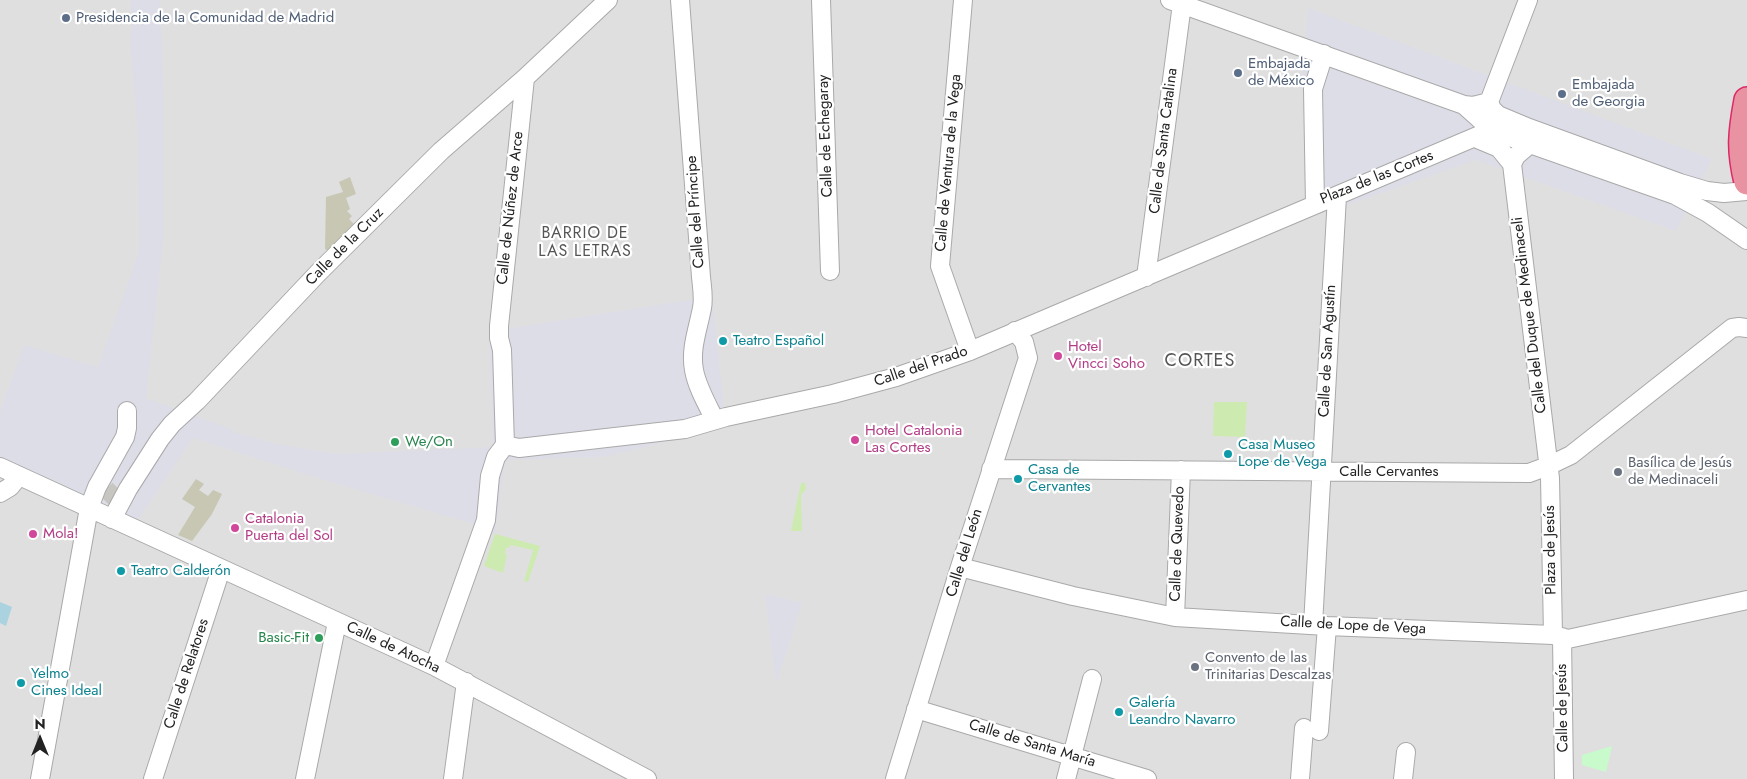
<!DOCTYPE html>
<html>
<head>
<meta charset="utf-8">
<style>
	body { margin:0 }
	#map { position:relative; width:1747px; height:779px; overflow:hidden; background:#f2efe9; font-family:Jost,sans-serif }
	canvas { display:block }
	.north { position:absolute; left:15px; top:714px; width:50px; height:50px; -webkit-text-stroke:4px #fff; paint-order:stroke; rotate:0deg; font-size:14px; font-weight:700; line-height:20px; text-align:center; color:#222 }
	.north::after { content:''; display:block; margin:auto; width:18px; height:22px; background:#222; clip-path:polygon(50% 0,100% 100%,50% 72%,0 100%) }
</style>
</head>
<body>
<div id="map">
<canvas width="1747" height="779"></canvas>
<div class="north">N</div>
</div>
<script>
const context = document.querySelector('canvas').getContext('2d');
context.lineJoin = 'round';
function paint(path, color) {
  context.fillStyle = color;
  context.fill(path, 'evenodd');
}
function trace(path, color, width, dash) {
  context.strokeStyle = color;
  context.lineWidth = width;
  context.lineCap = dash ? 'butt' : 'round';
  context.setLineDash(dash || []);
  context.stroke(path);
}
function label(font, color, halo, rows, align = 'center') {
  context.font = font + ' Jost,sans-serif';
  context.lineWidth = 4.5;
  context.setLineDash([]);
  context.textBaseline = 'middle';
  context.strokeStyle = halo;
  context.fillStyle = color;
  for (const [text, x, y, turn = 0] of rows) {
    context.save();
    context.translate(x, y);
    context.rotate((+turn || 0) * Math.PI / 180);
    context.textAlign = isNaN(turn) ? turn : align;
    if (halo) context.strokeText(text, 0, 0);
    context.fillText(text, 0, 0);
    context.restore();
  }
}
const residential = new Path2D(`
	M0,0H1747V779H0Z`);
const construction = new Path2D(`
	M350,177L356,194L346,198L350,209L347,211L352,216L349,219L356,226L331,252L325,249L326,197L343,192L339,182Z
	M196,479L204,484L199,490L208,496L213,490L222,494L212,514L192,541L178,535L195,507L182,499Z`);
const grass = new Path2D(`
	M1214,402H1247L1245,437L1213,436Z
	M801,483H805L806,489L801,495L802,531H791Z
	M495,534L540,546L528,582L524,581L533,550L510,545L509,548H506L505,554L507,555L503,573L484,566Z`);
const park = new Path2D(`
	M1612,746L1606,772L1582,765V755Z`);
const plaza = new Path2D(`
	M130,0H160L161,21L164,103V233L146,398L234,430L233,432L277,444L336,454L493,447L489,331L499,326L512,328L695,299L702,301H712L724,405L715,420L705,432L604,457L505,460L495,534L470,523L311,476L193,438L132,529L0,467V412L24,345L98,367L139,252L138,136L130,40L131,27L133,25Z
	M1308,8L1712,159L1676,231L1476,160L1350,204L1315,205L1306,194L1303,72Z
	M765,594L802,603L776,684Z`);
const water = new Path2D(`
	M0,602L12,607L6,626L0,623Z`);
const minorTunnel = new Path2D(`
	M86,520L103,505L120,488`);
const minor = new Path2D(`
	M680,0L701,277C702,287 704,298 702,308C698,329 690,349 694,370C697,387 707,404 715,420
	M821,0L830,271
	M963,0L940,266L970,351
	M1170,0L1464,105L1473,106L1489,102
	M1489,102L1492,109L1498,115L1529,128L1680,183L1707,191L1724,193L1747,191
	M1489,102L1528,0
	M1464,105L1493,131L1675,195L1708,213L1747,240
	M1475,138L1499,148L1512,164
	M1530,144L1516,156L1512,164L1550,478L1553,635
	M1315,205L1313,89L1324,54
	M1146,277L1182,4
	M505,445L519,448L685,429L726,417L833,394L896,377L970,351L1501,126L1514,125L1529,128
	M505,445L502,350L499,338V326L525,78
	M0,467L434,666L647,779
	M991,469L1529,473L1548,466L1571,455L1732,328L1739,327L1747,328
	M0,493L10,487L19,476
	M112,519L128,489L160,439L172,424L197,401L318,273L441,151L525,78L608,0
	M960,567L1073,596L1175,617L1327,626L1553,635L1568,639L1747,600
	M1175,617L1181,470
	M1313,625L1337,196
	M1562,637L1564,779
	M434,666L486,520L490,476L496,457L505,445
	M916,709L1147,779
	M1319,731L1327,626
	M40,779L89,508L97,487L125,437L127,428V411
	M153,779L221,569
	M305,779L337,622
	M453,779L466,682
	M895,779L960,567L1028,358L1024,342L1015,331
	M1066,779L1092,679
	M1300,779L1304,728
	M1403,779L1406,752`);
const highway = new Path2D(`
	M1747,100C1741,132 1739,150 1747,182`);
const markers = [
	[66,18,5,"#5c6f8a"],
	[1238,73,5,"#5c6f8a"],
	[1562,94,5,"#5c6f8a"],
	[723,341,5,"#0f9aa8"],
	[1058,356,5,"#d1479c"],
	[855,440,5,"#d1479c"],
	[395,442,5,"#2e9e5b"],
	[1228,454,5,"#0f9aa8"],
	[1618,472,5,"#6b7280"],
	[1018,479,5,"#0f9aa8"],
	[235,528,5,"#d1479c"],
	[33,534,5,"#d1479c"],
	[121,571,5,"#0f9aa8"],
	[319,638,5,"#2e9e5b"],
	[1195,667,5,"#6b7280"],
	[21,683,5,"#0f9aa8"],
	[1119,712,5,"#0f9aa8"]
];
const serviceNames = [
	["Presidencia de la Comunidad de Madrid",76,18],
	["Embajada",1248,64],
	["de México",1248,81],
	["Embajada",1572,85],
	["de Georgia",1572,102]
];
const streetNames = [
	["Calle de Echegaray",826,136,-92],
	["Calle de Santa Catalina",1164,141,-83],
	["Calle de Ventura de la Vega",949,163,-85],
	["Plaza de las Cortes",1377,178,-22],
	["Calle de Núñez de Arce",511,208,-84],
	["Calle del Príncipe",696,212,-94],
	["Calle de la Cruz",345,247,-45],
	["Calle del Duque de Medinaceli",1530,315,-97],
	["Calle de San Agustín",1328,351,-87],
	["Calle del Prado",921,367,-19],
	["Calle Cervantes",1389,472],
	["Calle de Quevedo",1178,544,-88],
	["Plaza de Jesús",1551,550,-91],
	["Calle del León",965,553,-73],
	["Calle de Lope de Vega",1353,626,3],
	["Calle de Atocha",393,648,25],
	["Calle de Relatores",187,674,-72],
	["Calle de Jesús",1563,708,-91],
	["Calle de Santa María",1032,744,17]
];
const cultureNames = [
	["Teatro Español",733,341],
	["Casa Museo",1238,445],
	["Lope de Vega",1238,462],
	["Casa de",1028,470],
	["Cervantes",1028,487],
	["Teatro Calderón",131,571],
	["Yelmo",31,674],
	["Cines Ideal",31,691],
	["Galería",1129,703],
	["Leandro Navarro",1129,720]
];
const hotelNames = [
	["Hotel",1068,347],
	["Vincci Soho",1068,364],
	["Hotel Catalonia",865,431],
	["Las Cortes",865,448],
	["Catalonia",245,519],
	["Puerta del Sol",245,536],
	["Mola!",43,534]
];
const leisureNames = [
	["We/On",405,442],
	["Basic-Fit",309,638,"right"]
];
const worshipNames = [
	["Basílica de Jesús",1628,463],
	["de Medinaceli",1628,480],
	["Convento de las",1205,658],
	["Trinitarias Descalzas",1205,675]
];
const neighbourhoodNames = [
	["BARRIO DE",585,234],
	["LAS LETRAS",585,252]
];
const quarterNames = [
	["CORTES",1200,362]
];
paint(residential, '#e0dfdf');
paint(construction, '#c7c7b4');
paint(grass, '#cdebb0');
paint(park, '#c8facc');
paint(plaza, '#dddde8');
paint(water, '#aad3df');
trace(minorTunnel, '#c8c6c1', 18, [18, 9]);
trace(minor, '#a9a9a9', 20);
trace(highway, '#dc2a67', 28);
trace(minor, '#fff', 18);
trace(highway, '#e892a2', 25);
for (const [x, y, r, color] of markers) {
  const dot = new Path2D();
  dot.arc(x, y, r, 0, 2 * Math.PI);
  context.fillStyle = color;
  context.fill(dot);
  trace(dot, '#fff', 2);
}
label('15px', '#4e5e75', '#fff', serviceNames, 'left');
label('15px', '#222', '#fff', streetNames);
label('15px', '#0d838f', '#fff', cultureNames, 'left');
label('15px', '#b23c85', '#fff', hotelNames, 'left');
label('15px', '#27864d', '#fff', leisureNames, 'left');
label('15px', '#5b616d', '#fff', worshipNames, 'left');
context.letterSpacing = '1px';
label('16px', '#555', '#fff', neighbourhoodNames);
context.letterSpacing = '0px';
context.letterSpacing = '1px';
label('18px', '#555', '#fff', quarterNames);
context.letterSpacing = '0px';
</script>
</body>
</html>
